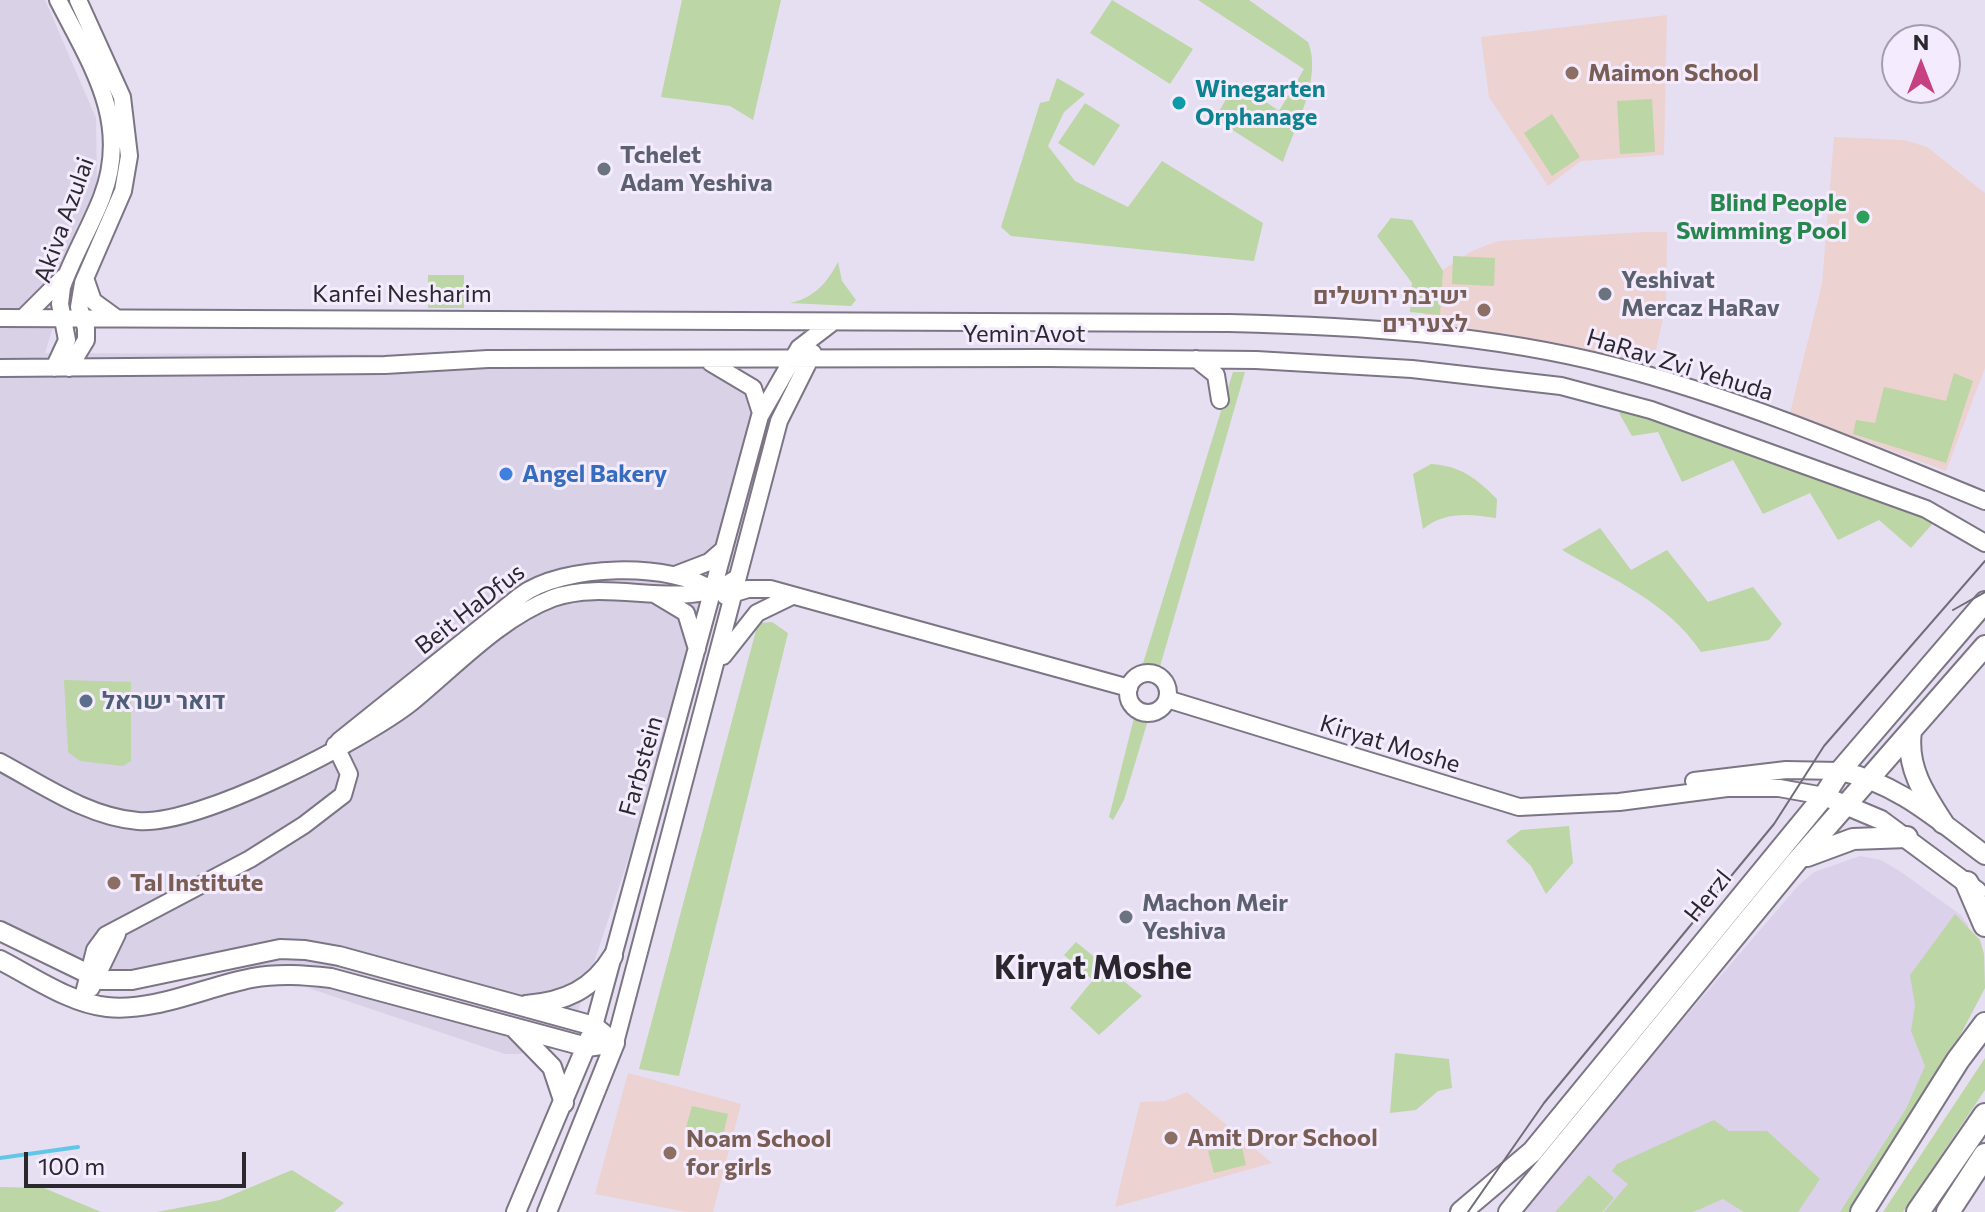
<!DOCTYPE html>
<html>
<head>
<meta charset="utf-8">
<style>
	body { margin:0 }
	#map { position:relative; width:1985px; height:1212px; overflow:hidden; background:#e6dff1; font-family:Commissioner,sans-serif }
	canvas { display:block }
	.north { position:absolute; left:1881px; top:24px; width:80px; height:80px; box-sizing:border-box; background:#f4ecfe; border:2px solid #a39dab; border-radius:50%; rotate:0deg; font-size:22px; font-weight:700; line-height:32px; text-align:center; color:#2a272e }
	.north::after { content:''; display:block; margin:auto; width:28px; height:36px; background:#c64182; clip-path:polygon(50% 0,100% 100%,50% 72%,0 100%) }
	.scale { position:absolute; left:24px; top:1152px; width:222px; height:36px; box-sizing:border-box; border:4px solid #2a272e; border-top:0; padding-left:10px; font-size:24px; line-height:28px; white-space:nowrap; color:#2a272e; -webkit-text-stroke:6px #f4ecfe; paint-order:stroke }
</style>
</head>
<body>
<div id="map">
<canvas width="1985" height="1212"></canvas>
<div class="north">N</div>
<div class="scale">100 m</div>
</div>
<script>
const context = document.querySelector('canvas').getContext('2d');
context.lineJoin = 'round';
function paint(path, color) {
  context.fillStyle = color;
  context.fill(path, 'evenodd');
}
function trace(path, color, width, dash) {
  context.strokeStyle = color;
  context.lineWidth = width;
  context.lineCap = dash ? 'butt' : 'round';
  context.setLineDash(dash || []);
  context.stroke(path);
}
function label(font, color, halo, rows, align = 'center') {
  context.font = font + ' Commissioner,Heebo,sans-serif';
  context.lineWidth = 6;
  context.setLineDash([]);
  context.textBaseline = 'middle';
  context.strokeStyle = halo;
  context.fillStyle = color;
  for (const [text, x, y, turn = 0] of rows) {
    context.save();
    context.translate(x, y);
    context.rotate((+turn || 0) * Math.PI / 180);
    context.textAlign = isNaN(turn) ? turn : align;
    if (halo) context.strokeText(text, 0, 0);
    context.fillText(text, 0, 0);
    context.restore();
  }
}
const built = new Path2D(`
	M1860,856L1881,860L1901,872L1961,915L1968,925L1977,983L1850,1212H1517L1798,886L1814,872Z`);
const industrial = new Path2D(`
	M0,0H45L96,118L97,185L45,353L684,356L702,358L756,401L656,775L577,1014L541,1046L520,1054H505L237,964L111,978L0,922Z`);
const education = new Path2D(`
	M1667,15L1664,155L1581,161L1548,186L1489,97L1481,37Z
	M1834,137L1904,140L1927,147L1985,193V368L1946,471L1790,413L1822,284Z
	M1644,232H1667L1666,305L1651,372L1422,334L1429,279L1472,251L1498,241Z
	M628,1073L741,1104L713,1212H686L595,1194Z
	M1187,1092L1272,1163L1115,1207L1140,1102L1165,1101Z`);
const green = new Path2D(`
	M682,0H781L753,120L730,106L661,97Z
	M1112,0L1193,49L1170,84L1090,33Z
	M1198,0H1249L1308,42C1323,78 1294,128 1283,162L1215,119L1236,81L1279,111L1304,69Z
	M1057,78L1085,94L1064,112L1048,146L1075,181L1128,207L1162,161L1263,223L1254,261L1011,236L1001,227L1040,103L1049,101Z
	M1652,99L1655,152L1620,154L1617,101Z
	M1085,103L1120,125L1094,166L1058,143Z
	M1552,114L1580,157L1552,176L1524,133Z
	M1391,218L1412,220L1443,271L1440,315L1410,312L1412,283L1377,236Z
	M1453,256L1495,258L1494,286L1452,284Z
	M838,262L842,281L856,300L851,306L790,303C814,298 827,283 838,262Z
	M428,275H464V308H428Z
	M1233,372H1245L1159,670L1149,667L1141,670Z
	M1954,373L1973,381L1946,463L1853,434L1856,420L1875,423L1884,387L1946,401Z
	M1631,406L1764,461L1783,462L1935,521L1911,548L1879,520L1838,540L1810,493L1763,514L1733,460L1682,482L1658,432L1632,436L1619,413Z
	M1431,464C1461,466 1476,478 1497,499L1496,518C1470,514 1445,511 1423,529L1413,474Z
	M1600,528L1631,570L1667,550L1708,602L1753,587L1782,624L1769,640L1701,652C1668,602 1612,579 1562,550Z
	M772,622L788,633L679,1076L639,1069L758,623Z
	M64,680L131,682V761L123,766L80,761L68,752Z
	M1135,714L1148,720L1124,800L1113,820L1109,817Z
	M1569,826L1573,863L1546,894L1531,866L1506,841L1521,830Z
	M1955,914L1980,940L1984,954L1985,988L1917,1117L1856,1212H1840L1906,1109L1925,1066L1911,1031L1915,1005L1910,975Z
	M1076,942L1142,996L1099,1035L1070,1008L1093,980L1064,955Z
	M1395,1053L1449,1059L1452,1088L1438,1091L1416,1110L1390,1113Z
	M1985,1058V1090L1903,1212H1883Z
	M692,1106L728,1114L722,1140L685,1131Z
	M1714,1120L1729,1131H1767L1820,1179L1798,1212H1744L1723,1199L1693,1212H1604L1628,1184L1612,1171L1617,1164Z
	M1241,1143L1246,1165L1214,1173L1208,1151Z
	M292,1170L344,1203L334,1212H157L220,1200Z
	M1589,1175L1614,1198L1602,1212H1555Z
	M0,1187L44,1188L101,1212H0Z`);
const stream = new Path2D(`
	M0,1158L78,1147`);
const tertiary = new Path2D(`
	M85,278L93,301L115,317
	M0,318L1229,323C1358,326 1489,334 1614,366C1736,397 1868,453 1985,501
	M23,318L64,277
	M1196,359L1216,375L1220,400
	M711,363L753,388L761,413
	M0,368L385,365L488,359L1048,358L1256,360L1412,369L1561,386L1651,410L1926,509L1985,543
	M54,368L67,340L60,304L62,287C73,256 90,228 102,197C131,122 91,65 58,0
	M69,368L86,340V328L79,307L83,283L123,191L129,156L122,97L78,0
	M675,575L709,562L724,549
	M656,595L686,613L697,649
	M725,596L748,589H770L1129,688
	M723,656L757,613L792,596
	M1128 693a20 20 0 1 1 40 0a20 20 0 1 1-40 0Z
	M1167,699L1519,807L1619,802L1727,788H1779L1824,796
	M339,741L520,596C562,564 672,561 716,592
	M0,762C43,785 88,817 138,821C199,826 364,740 412,702C456,666 500,618 553,598C611,577 689,614 737,578
	M1694,781L1786,770L1840,771
	M91,988L117,934
	M82,1001L95,950L106,935L250,859L304,825L343,795L349,774L335,745
	M594,1026L760,416L799,348L833,322
	M615,1043L779,421L813,353`);
const secondary = new Path2D(`
	M1840,771C1898,783 1939,821 1985,855
	M1824,796L1881,820L1977,891
	M0,931L101,980H132L280,949L305,950L339,956L594,1026L615,1043
	M0,960C33,977 70,1003 107,1007C155,1012 205,987 252,978C279,973 304,975 331,978L587,1047L615,1043
	M526,1005C565,1002 593,989 613,956
	M516,1030L552,1067L564,1103
	M516,1212L590,1037
	M547,1212L615,1043`);
const primary = new Path2D(`
	M1911,731C1906,767 1924,794 1943,823
	M1807,856L1853,839L1907,837
	M1461,1212L1532,1152L1824,796L1840,771L1985,602
	M1509,1212L1796,862L1985,646`);
const motorway = new Path2D(`
	M1967,883L1985,925
	M1862,1212L1958,1060L1985,1024
	M1918,1212L1985,1115
	M1948,1212L1985,1155`);
const tram = new Path2D(`
	M1953,610L1985,592
	M1468,1212L1544,1103L1774,824L1824,746L1985,561`);
const markers = [
	[1572,73,8,"#8d6e63"],
	[1179,103,8,"#0f9aa8"],
	[604,169,8,"#6b7280"],
	[1863,217,8,"#2e9e5b"],
	[1605,294,8,"#6b7280"],
	[1484,310,8,"#8d6e63"],
	[506,474,8,"#3f7fe0"],
	[86,701,8,"#5c6f8a"],
	[114,883,8,"#8d6e63"],
	[1126,917,8,"#6b7280"],
	[1171,1138,8,"#8d6e63"],
	[670,1153,8,"#8d6e63"]
];
const educationNames = [
	["Maimon School",1588,73],
	["ישיבת ירושלים",1468,296,"right"],
	["לצעירים",1468,324,"right"],
	["Tal Institute",130,883],
	["Amit Dror School",1187,1138],
	["Noam School",686,1139],
	["for girls",686,1167]
];
const cultureNames = [
	["Winegarten",1195,89],
	["Orphanage",1195,117]
];
const worshipNames = [
	["Tchelet",620,155],
	["Adam Yeshiva",620,183],
	["Yeshivat",1621,280],
	["Mercaz HaRav",1621,308],
	["Machon Meir",1142,903],
	["Yeshiva",1142,931]
];
const leisureNames = [
	["Blind People",1847,203],
	["Swimming Pool",1847,231]
];
const streetNames = [
	["Akiva Azulai",64,220,-70],
	["Kanfei Nesharim",402,294],
	["Yemin Avot",1024,334],
	["HaRav Zvi Yehuda",1680,365,17],
	["Beit HaDfus",470,609,-38],
	["Kiryat Moshe",1390,744,17],
	["Farbstein",641,766,-74],
	["Herzl",1708,896,-51]
];
const shopNames = [
	["Angel Bakery",522,474]
];
const serviceNames = [
	["דואר ישראל",102,701]
];
const districtNames = [
	["Kiryat Moshe",1093,968]
];
paint(built, '#dcd1ea');
paint(industrial, '#d9d1e6');
paint(education, '#ecd2d0');
paint(green, '#bcd6a5');
trace(stream, '#62c6e6', 4);
trace(tertiary, '#7c7585', 20);
trace(secondary, '#7c7585', 22);
trace(primary, '#7c7585', 24);
trace(motorway, '#7c7585', 26);
trace(tertiary, '#fff', 16);
trace(secondary, '#fff', 18);
trace(primary, '#fff', 20);
trace(motorway, '#fff', 22);
trace(tram, '#716d78', 2);
for (const [x, y, r, color] of markers) {
  const dot = new Path2D();
  dot.arc(x, y, r, 0, 2 * Math.PI);
  context.fillStyle = color;
  context.fill(dot);
  trace(dot, '#f4ecfe', 3);
}
label('bold 24px', '#785e54', '#f4ecfe', educationNames, 'left');
label('bold 24px', '#0d838f', '#f4ecfe', cultureNames, 'left');
label('bold 24px', '#5b616d', '#f4ecfe', worshipNames, 'left');
label('bold 24px', '#27864d', '#f4ecfe', leisureNames, 'right');
label('24px', '#2a272e', '#f4ecfe', streetNames);
label('bold 24px', '#366cbe', '#f4ecfe', shopNames, 'left');
label('bold 24px', '#4e5e75', '#f4ecfe', serviceNames, 'left');
label('bold 32px', '#2a272e', '#f4ecfe', districtNames);
</script>
</body>
</html>
